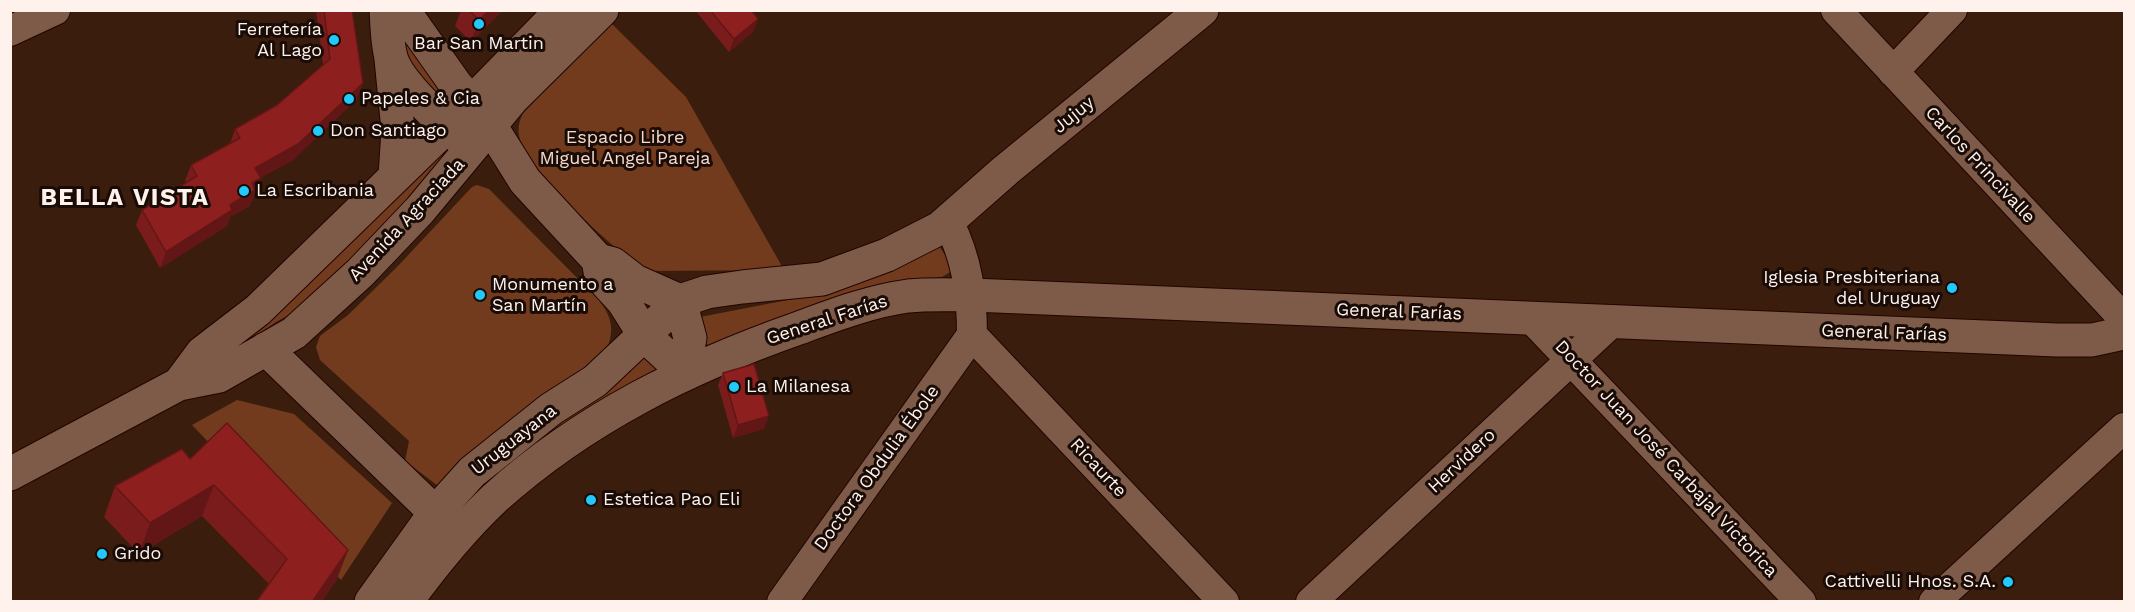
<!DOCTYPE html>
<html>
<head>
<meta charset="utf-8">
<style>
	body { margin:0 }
	#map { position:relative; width:2135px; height:612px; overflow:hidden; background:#3b1d0d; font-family:"Work Sans",sans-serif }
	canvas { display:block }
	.frame { position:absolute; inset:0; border:12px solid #fff2ec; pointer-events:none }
</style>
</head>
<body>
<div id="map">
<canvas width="2135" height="612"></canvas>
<div class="frame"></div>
</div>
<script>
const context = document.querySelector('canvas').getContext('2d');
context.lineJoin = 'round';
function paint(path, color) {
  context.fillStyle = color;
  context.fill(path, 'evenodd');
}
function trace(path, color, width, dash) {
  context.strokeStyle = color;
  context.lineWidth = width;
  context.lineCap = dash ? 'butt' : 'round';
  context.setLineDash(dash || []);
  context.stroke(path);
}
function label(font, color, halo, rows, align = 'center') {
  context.font = font + ' "Work Sans",sans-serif';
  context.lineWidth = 6;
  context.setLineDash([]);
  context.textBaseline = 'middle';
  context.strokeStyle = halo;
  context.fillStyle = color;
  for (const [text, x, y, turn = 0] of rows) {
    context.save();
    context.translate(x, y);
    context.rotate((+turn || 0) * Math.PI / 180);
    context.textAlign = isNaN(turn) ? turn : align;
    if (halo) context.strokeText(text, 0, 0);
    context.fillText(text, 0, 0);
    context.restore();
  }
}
const green = new Path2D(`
	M611,23L686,97L784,270L647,271C617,254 529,171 520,139C517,129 519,122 523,113Z
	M399,30L446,97L444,101L439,100L420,83L397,32Z
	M445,149L449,154L413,199L300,309L276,322L232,352L233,347Z
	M477,185L489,189L597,298C612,316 616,331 605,352L437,485L405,461L409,441L320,360L316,347L320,336L348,315L397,267L472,187Z
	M939,246L949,261L950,272L942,277L896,282L710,346L705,343L700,317L819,294Z
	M642,352L658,370L471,501L475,492L490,478Z
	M237,400L294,414L392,503L341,580L192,425Z`);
const minor = new Path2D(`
	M1836,10L2124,319
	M10,31L55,10
	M1893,72L1952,10
	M949,223C967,260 972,294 972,335
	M1531,318L1801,602
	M972,335L1224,602
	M782,602L972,335
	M1311,602L1612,322
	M1934,602L2124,428`);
const tertiary = new Path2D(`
	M386,10C387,26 387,43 391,57C397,82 448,128 468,145
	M403,10L456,85L490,125L525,181L598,260L601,277L623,301L645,336L684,372
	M598,260L613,264L635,281L680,301
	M680,301L690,338L684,372
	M266,349L450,527
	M371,602L435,513L472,472L551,409L595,381L680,301L707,292L742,287L822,279L887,255L940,228L1006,170L1202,10
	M406,602C433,565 462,529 495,498C584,418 688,367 799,328C834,315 871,301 908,296C929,294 951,295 972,295L2057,340H2092L2124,333`);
const secondary = new Path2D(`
	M391,59L398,130L395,176
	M179,384L202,353L258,310L471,103L562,10
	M10,474L179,384L219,376L294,333L360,273L420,210L513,98L602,10`);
const wall = new Path2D(`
	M316,10H352L357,99L293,160L260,178L250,206L230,217L227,226L160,268L136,225L142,210L186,182L185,181L191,165L230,144L235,129L277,105L323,65Z
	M461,10H503L471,42L455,26Z
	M695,10H751L758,19L753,32L729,52Z
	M723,373L764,429L733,438L718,385Z
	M190,459L348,550L336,581L269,584L202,516L139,554L104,517L115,486Z`);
const shadedWall = new Path2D(`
	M489,10H503L471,42L479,20Z
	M758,19L753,32L729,52L734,39Z
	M363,83L357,99L293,160L249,184L255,168Z
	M261,178L250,206L230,217L227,226L160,268L166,252L230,205L252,183Z
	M769,416L764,429L733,438L738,425Z
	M214,485L202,516L139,554L150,523Z
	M348,550L336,581L322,602H312Z`);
const building = new Path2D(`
	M324,10H352L363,83L298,144L255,168L261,178L252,183L255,190L230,205L232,210L166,252L142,210L197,176L191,165L240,138L235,129L277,105L330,59Z
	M469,10H489L479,20Z
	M710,10H751L758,19L734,39Z
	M754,364L769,416L738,425L723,373Z
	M227,423L348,550L312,602H256L287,559L214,485L150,523L115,486L182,449L190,459Z`);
const markers = [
	[479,24,6,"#22c9fd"],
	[334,40,6,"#22c9fd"],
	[349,99,6,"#22c9fd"],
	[318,131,6,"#22c9fd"],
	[244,191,6,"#22c9fd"],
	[1952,288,6,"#22c9fd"],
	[480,295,6,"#22c9fd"],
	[734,387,6,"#22c9fd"],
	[591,500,6,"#22c9fd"],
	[102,554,6,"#22c9fd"],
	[2008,582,6,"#22c9fd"]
];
const poiNames = [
	["Ferretería",322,30,"right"],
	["Al Lago",322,51,"right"],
	["Bar San Martin",479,44,"center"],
	["Papeles & Cia",361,99],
	["Don Santiago",330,131],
	["La Escribania",256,191],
	["Iglesia Presbiteriana",1940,278,"right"],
	["del Uruguay",1940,299,"right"],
	["Monumento a",492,285],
	["San Martín",492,306],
	["La Milanesa",746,387],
	["Estetica Pao Eli",603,500],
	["Grido",114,554],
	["Cattivelli Hnos. S.A.",1996,582,"right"]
];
const streetNames = [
	["Jujuy",1074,115,-39],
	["Carlos Princivalle",1980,165,47],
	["Avenida Agraciada",407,220,-47],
	["General Farías",1399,312,2],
	["General Farías",827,320,-18],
	["General Farías",1884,333,2],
	["Uruguayana",514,440,-38],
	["Doctor Juan José Carbajal Victorica",1666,459,47],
	["Hervidero",1462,461,-43],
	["Doctora Obdulia Ébole",877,468,-54],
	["Ricaurte",1098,468,47]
];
const parkNames = [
	["Espacio Libre",625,138],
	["Miguel Angel Pareja",625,159]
];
const districtNames = [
	["BELLA VISTA",125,198]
];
paint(green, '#733b1e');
trace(minor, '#210500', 32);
trace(tertiary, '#210500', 35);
trace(secondary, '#210500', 35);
trace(minor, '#7e5a49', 30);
trace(tertiary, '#7e5a49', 33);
trace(secondary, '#7e5a49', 33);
paint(wall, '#791c1b');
paint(shadedWall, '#631616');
paint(building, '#8d201f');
trace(building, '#631616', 1.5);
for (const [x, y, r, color] of markers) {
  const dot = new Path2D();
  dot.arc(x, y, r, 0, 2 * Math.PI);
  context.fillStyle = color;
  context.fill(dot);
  trace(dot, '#190b05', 2);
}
label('18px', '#fff2ec', '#190b05', poiNames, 'left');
label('18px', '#fff2ec', '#190b05', streetNames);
label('18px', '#f5d9cd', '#190b05', parkNames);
context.letterSpacing = '1.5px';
label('bold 24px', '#fff2ec', '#190b05', districtNames);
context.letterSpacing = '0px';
</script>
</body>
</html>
